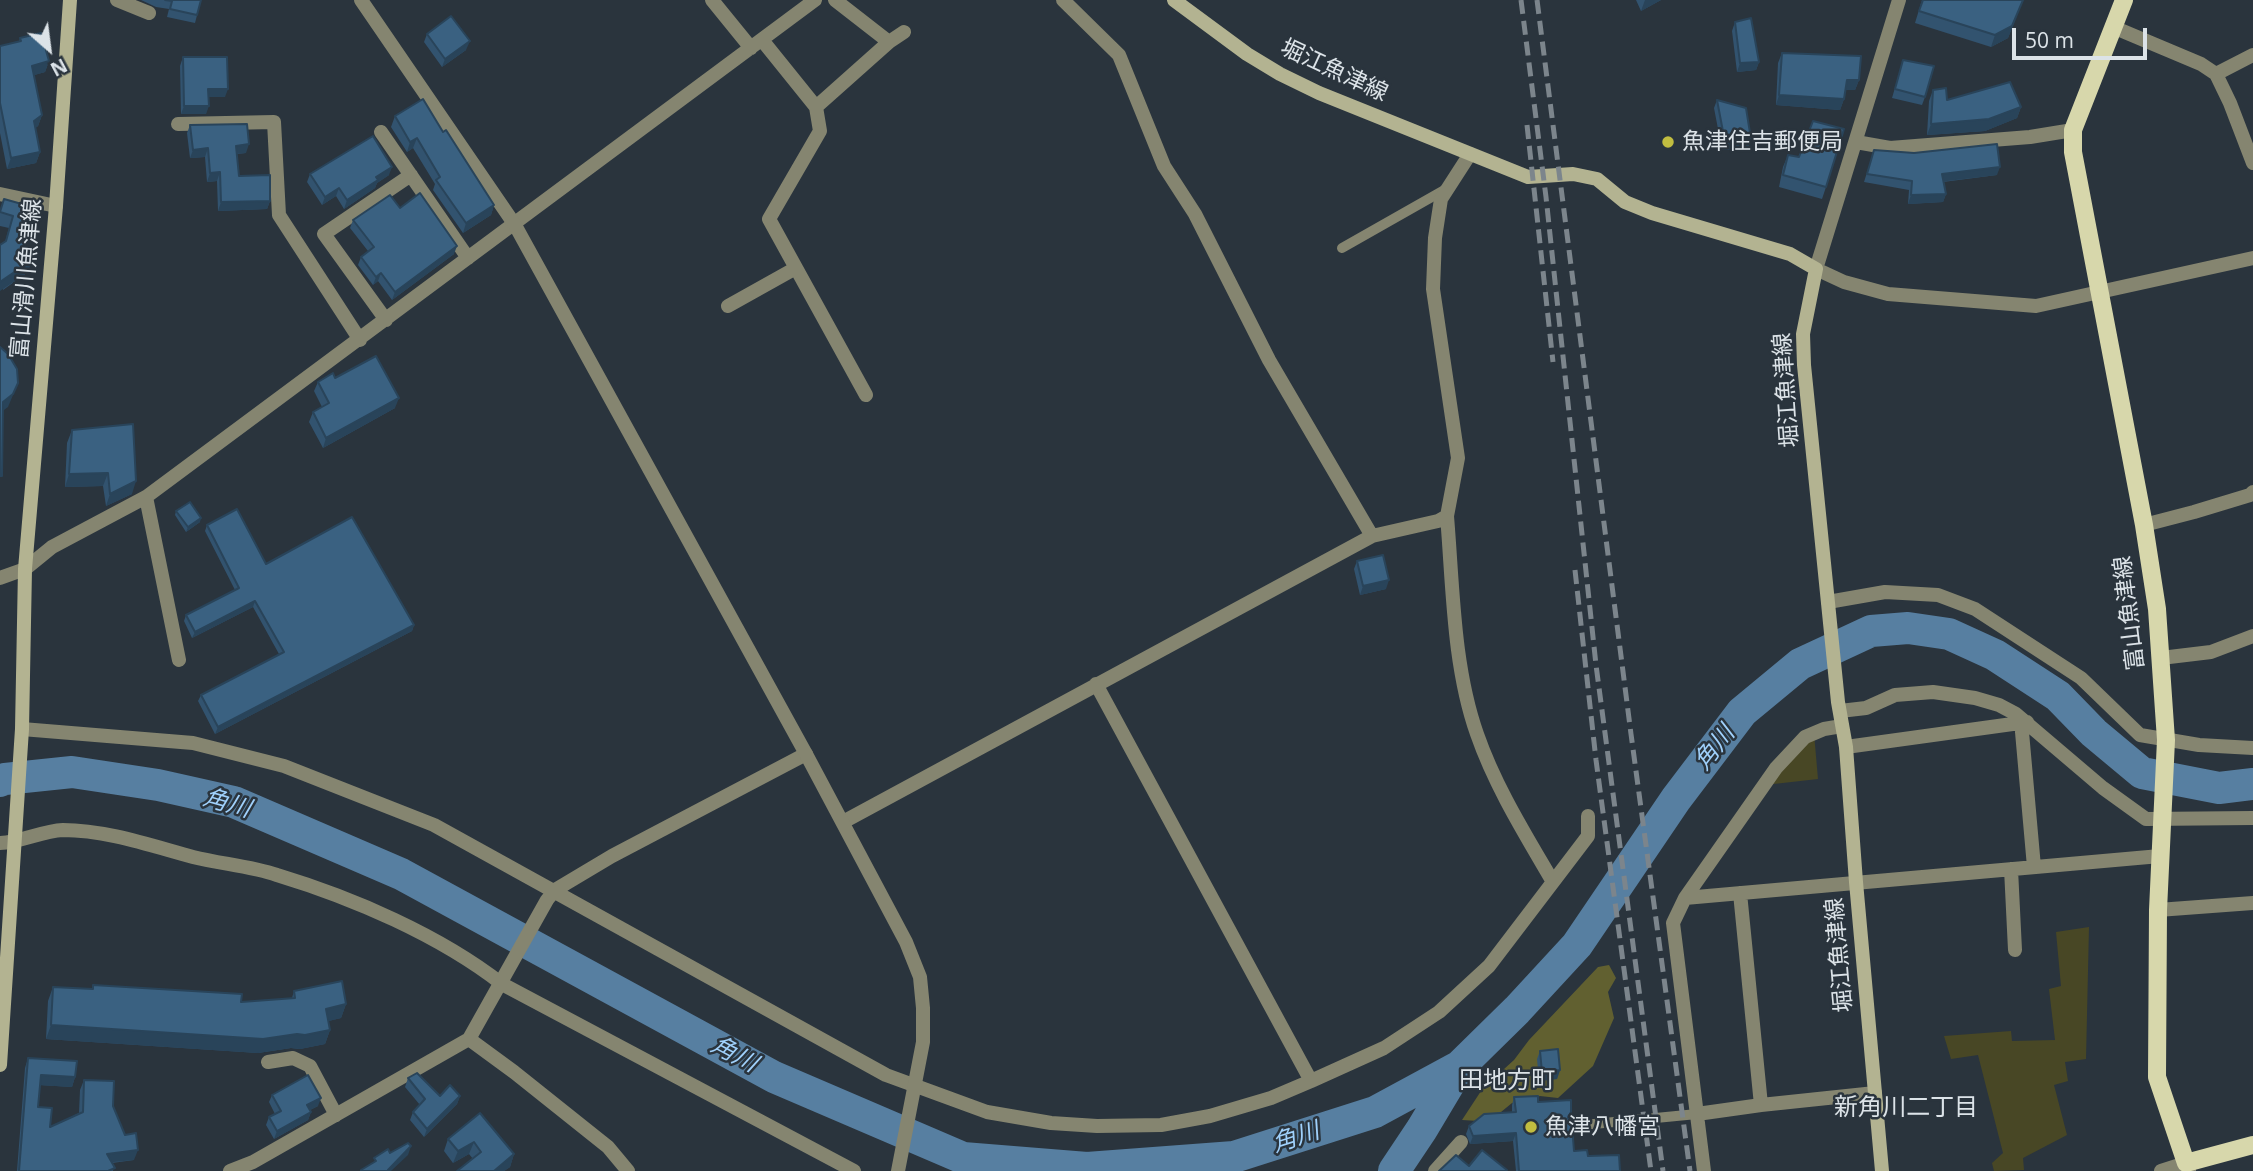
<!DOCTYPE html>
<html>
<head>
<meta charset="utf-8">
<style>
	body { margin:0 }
	#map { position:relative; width:2253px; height:1171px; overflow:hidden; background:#2a343d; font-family:"Open Sans",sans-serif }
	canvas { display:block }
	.north { position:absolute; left:14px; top:14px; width:70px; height:70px; -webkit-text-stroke:5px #2a343d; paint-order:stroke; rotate:152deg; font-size:19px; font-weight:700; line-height:28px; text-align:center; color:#dce3e8 }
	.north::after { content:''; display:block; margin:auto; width:24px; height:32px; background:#dce3e8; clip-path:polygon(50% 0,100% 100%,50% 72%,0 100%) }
	.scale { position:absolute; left:2012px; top:28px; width:135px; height:32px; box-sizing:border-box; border:4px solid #dce3e8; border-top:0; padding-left:9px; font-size:21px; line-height:24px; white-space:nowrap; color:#dce3e8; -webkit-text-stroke:5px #2a343d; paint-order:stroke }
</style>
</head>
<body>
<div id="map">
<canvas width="2253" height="1171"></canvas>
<div class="north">N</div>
<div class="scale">50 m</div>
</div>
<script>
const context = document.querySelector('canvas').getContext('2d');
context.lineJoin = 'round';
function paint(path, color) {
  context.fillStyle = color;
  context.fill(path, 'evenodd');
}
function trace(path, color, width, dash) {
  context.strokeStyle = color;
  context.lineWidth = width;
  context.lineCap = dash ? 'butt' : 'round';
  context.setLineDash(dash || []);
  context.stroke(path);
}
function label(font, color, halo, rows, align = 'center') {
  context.font = font + ' "Open Sans","Noto Sans JP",sans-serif';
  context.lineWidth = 5;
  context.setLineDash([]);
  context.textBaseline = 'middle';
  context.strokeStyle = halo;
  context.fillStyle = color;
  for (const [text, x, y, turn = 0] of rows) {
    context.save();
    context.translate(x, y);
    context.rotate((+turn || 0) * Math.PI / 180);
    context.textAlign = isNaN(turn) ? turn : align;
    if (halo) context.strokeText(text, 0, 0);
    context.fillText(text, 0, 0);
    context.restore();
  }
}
const green = new Path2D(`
	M1814,733L1818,779L1765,785Z
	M2089,927L2086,1059L2065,1062L2068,1081L2054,1085L2067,1135L2023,1158L2024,1170L1994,1171L1992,1163L2003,1153L1978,1055L1951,1059L1944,1036L2011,1031L2012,1041L2055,1040L2049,989L2061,986L2056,932Z`);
const forest = new Path2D(`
	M1609,965L1616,978L1608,992L1614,1018L1593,1066L1558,1098L1540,1096L1512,1103L1501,1112L1479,1121L1462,1120L1483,1088L1514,1060L1529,1040L1598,967Z`);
const river = new Path2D(`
	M0,781L5,779L72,772L158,785L234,802L401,874L774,1077L963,1158L1087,1168L1234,1157L1375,1112L1460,1066L1517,1010L1577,945L1676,799L1742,712L1800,664L1871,631L1908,628L1949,634L1995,655L2058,696L2094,733L2142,773L2219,788L2253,784
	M1394,1171L1422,1129L1459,1067`);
const service = new Path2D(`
	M1342,248L1446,189
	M1573,1126L1697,1114`);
const minor = new Path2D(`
	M117,0L149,13
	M712,0L751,48
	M835,0L889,42L904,32
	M1063,0L1119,55L1164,166L1195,214L1269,360L1372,536
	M1899,0L1816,269L1844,282L1888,294L2036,306L2253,258
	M2113,27L2201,64L2216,74L2230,103L2253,163
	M762,40L816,107L820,131L769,219L866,395
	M2216,74L2253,55
	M816,107L889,42
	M178,124L274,122L279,215L360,340
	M381,132L468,258
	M1856,142L1890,148L2030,137L2073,130
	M0,194L56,206
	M728,306L796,268
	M386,320L324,234L411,175
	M146,497L179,660
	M1447,516C1453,587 1453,666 1477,734C1495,786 1525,834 1553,882L1588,836V816
	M2144,525L2194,512L2250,495L2253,492
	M25,569L52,547L146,497L815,0
	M1828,602L1885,592L1938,595L1975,609L2081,678L2140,735L2199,745L2253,748
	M2161,658L2211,652L2253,636
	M1096,684L1311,1081L1384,1048L1439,1012L1489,966L1553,882
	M1840,711L1866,708L1895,695L1933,692L1975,698L1999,705L2016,714L2103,788L2146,819L2253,818
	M2027,722L2022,732L2034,867
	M22,729L193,743L284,766L434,825L886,1075L987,1112L1051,1123L1097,1126L1161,1125L1210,1116L1271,1098L1311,1081
	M1846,747L2027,722
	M843,822L1372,536L1438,521L1447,516L1458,458L1433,289L1435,238L1441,199L1470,154
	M0,843C21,842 42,831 63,830C106,830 152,846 193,857C221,864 250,866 277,875C353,898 439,935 502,984L854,1171
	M2011,869L2015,950
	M1685,898L2160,856
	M2158,910L2253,903
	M469,1039L514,1072L608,1147L628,1171
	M268,1062L293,1058L310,1066L336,1115
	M1761,1105L1875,1093
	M1697,1114L1761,1105L1740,893
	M230,1171L253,1162L469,1039L547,900L555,890L612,856L806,754
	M1435,1171L1461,1142
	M1704,1171L1673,923L1685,898L1776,768L1805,737L1824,729L1842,726
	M2161,1171L2186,1163L2189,1170`);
const tertiary = new Path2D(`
	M361,0L515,225L806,754L906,942L920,977L923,1008V1042L898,1171
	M0,578L25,569`);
const secondary = new Path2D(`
	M1174,0L1247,54L1280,74L1319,93L1528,177L1573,174L1597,179L1625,202L1652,213L1790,254L1816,269L1803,334L1804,365L1838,702L1846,747L1856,882L1882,1171
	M0,1065L22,729L25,569L56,206L70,0`);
const primary = new Path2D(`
	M2124,0L2073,130V152L2144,525L2157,609L2166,740L2158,910L2157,1077L2186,1163L2253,1145`);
const rail = new Path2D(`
	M1521,0L1546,197L1596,665L1663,1171
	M1537,0L1631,734L1690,1171
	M1527,125L1553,362
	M1575,570L1596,760L1651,1171`);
const wall = new Path2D(`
	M141,0H201L195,23L167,17L169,9L156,7Z
	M1636,0H1661L1641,11Z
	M1922,0H2023L2008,38L1991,47L1915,23Z
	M1735,22L1759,62L1756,70L1737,72L1732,31Z
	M427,34L466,50L442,67L424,42Z
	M20,38L49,61L45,72L34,75L42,115L38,126L35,128L40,152L36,163L7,169L0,133V46L19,42Z
	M1782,53L1859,80L1855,90H1845L1844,99L1840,110L1776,105L1778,63Z
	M183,57L225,97H208L206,114H181L180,66Z
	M1903,60L1925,97L1922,105L1892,98Z
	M1933,90L1947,100L2021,107L2017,118L1985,131L1927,135L1929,101Z
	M1717,100L1751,139L1748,148L1722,150L1714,108Z
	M395,116L443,132L494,205L491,215L463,233L433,190L435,184L413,148L407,152L391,127Z
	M190,125L246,153L237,154L239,176L270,201L267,209L218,211L217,181L207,182L205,157L190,158L187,133Z
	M1874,150L1997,175L1943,182L1946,194L1943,202L1908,204L1909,190L1864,182Z
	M1788,155L1826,187L1822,199L1779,187L1783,167Z
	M310,174L389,175L377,183L375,188L344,209L336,196L322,205L307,182Z
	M4,199L36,208L25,246L28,272L3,290L5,242L9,228L0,226V210Z
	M400,208L454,254L392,300L378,281L373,285L358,265L361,257L368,251L350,228L353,220Z
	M335,378L395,408L323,448L309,422L313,412L322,407L314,391L318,382Z
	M72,430L132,494L106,506L103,486L65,487L67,443Z
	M176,511L200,522L186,532L175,515Z
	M207,525L266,564L414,625L412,631L215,734L198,701L201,695L279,654L253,607L192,638L184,621L186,615L235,590L205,531Z
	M1357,561L1386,589L1360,595L1354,569Z
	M93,985L241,1002L292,998L294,991L346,1004L341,1018L328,1021L330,1030L325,1044L300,1049L291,1048L258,1053L46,1039L48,1001L53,987L92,989Z
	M1540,1051L1560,1070L1557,1079L1539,1081L1537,1059Z
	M28,1058L75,1077L72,1087L40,1085L38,1107L50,1127L79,1113L80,1090L84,1080L113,1106L134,1160L112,1163L113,1171H17L25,1068Z
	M408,1078L440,1096H460L457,1104L424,1137L410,1120L413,1112L420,1105L405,1087Z
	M272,1095L318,1106L310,1110L311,1112L308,1120L274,1139L266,1125L269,1117L275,1114L269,1102Z
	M1514,1097L1538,1102L1569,1119L1574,1151L1620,1171H1516L1513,1141L1470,1144L1466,1134L1469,1126L1512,1112V1105Z
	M480,1113L514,1154L510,1167L504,1171H457L473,1159L469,1154L453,1163L444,1151L448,1139Z`);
const shadedWall = new Path2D(`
	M1645,0H1661L1641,11Z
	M2023,0L2008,38L1991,47L1995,35Z
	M470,41L466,50L442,67L445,59Z
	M49,61L45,72L28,77L32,66Z
	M1759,62L1756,70L1737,72L1740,63Z
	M1847,80H1859L1855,90H1843Z
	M208,89H228L225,97H205Z
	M1779,95L1844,99L1840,110L1776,105Z
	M184,106H209L206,114H181Z
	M2021,107L2017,118L1985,131L1927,135L1931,124Z
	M42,115L38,126L30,132L34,121Z
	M417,138L413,148L407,152L410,142Z
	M1751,139L1748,148L1722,150L1725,142Z
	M249,144L246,153L233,154L236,146Z
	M208,148L205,157L190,158L193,150Z
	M40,152L36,163L7,169L11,158Z
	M392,167L389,175L377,183L375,188L344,209L347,200L376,177Z
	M2000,167L1997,175L1939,182L1942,174Z
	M220,172L217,181L207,182L210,173Z
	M339,188L336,196L322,205L325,197Z
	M1946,194L1943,202L1908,204L1911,195Z
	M270,201L267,209L218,211L221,202Z
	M494,205L491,215L463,233L466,223Z
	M457,246L454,254L392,300L395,292Z
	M32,260L28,272L0,291V282Z
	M381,273L378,281L373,285L376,277Z
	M18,383L8,407L0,413L3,402Z
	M399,398L395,408L323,448L326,438Z
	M108,473L103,486L65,487L69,474Z
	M136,481L132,494L106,506L110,494Z
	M201,518L200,522L186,532L188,527Z
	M1389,580L1386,589L1360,595L1363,586Z
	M255,601L253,607L192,638L195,632Z
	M414,625L412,631L215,734L218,727Z
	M346,1004L341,1018L321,1023L326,1009Z
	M51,1025L330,1030L325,1044L300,1049L291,1048L258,1053L46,1039Z
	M1560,1070L1557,1079L1539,1081L1542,1072Z
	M41,1075L75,1077L72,1087L37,1085Z
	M460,1096L457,1104L424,1137L427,1129Z
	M321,1098L318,1106L304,1113L307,1105Z
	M311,1112L308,1120L274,1139L277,1131Z
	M1516,1133L1513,1141L1470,1144L1473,1136Z
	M474,1142L469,1154L453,1163L458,1151Z
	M411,1146L408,1155L391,1171H387Z
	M138,1150L134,1160L103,1163L107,1154Z
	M514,1154L510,1167L504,1171H494Z`);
const building = new Path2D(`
	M165,0H201L197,15L170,9L172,1Z
	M1923,0H2023L2012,26L1995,35L1919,11Z
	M451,16L470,41L445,59L427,34Z
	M1751,18L1759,62L1740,63L1735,22Z
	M41,33L49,61L32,66L42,115L34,121L40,152L11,158L0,103V46L21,41L20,38Z
	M1782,53L1861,56L1859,80H1847L1844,99L1779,95Z
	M183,57H227L228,89H208L209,106H184Z
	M1903,60L1934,66L1925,97L1895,89Z
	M2010,82L2021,107L1989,119L1931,124L1933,90L1946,88L1947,100Z
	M423,99L443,132L446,130L494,205L466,223L436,180L440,177L417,138L410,142L395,116Z
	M1717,100L1746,108L1751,139L1725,142Z
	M1813,121L1844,129L1826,187L1783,175L1788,155L1799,157Z
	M247,124L249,144L236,146L239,176L270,175V201L221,202L220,172L210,173L208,148L193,150L190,125Z
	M373,136L392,167L376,177L378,180L347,200L339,188L325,197L310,174Z
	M1997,144L2000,167L1942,174L1946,194L1911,195L1912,181L1867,174L1874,150L1914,153Z
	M420,193L457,246L395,292L381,273L376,277L361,257L374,247L353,220L390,195L400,208Z
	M4,199L36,208L25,246L32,260L0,282V245L6,241L13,216L0,212Z
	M0,347L8,354L17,369L18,383L13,394L3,402L2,476H0Z
	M376,356L399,398L326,438L313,412L329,403L318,382L333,373L335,378Z
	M133,424L136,481L110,494L108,473L69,474L72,430Z
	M190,502L201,518L188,527L176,511Z
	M237,509L266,564L352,517L414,625L218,727L201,695L284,652L255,601L195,632L186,615L239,588L207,525Z
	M1383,555L1389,580L1363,586L1357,561Z
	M342,981L346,1004L326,1009L330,1030L305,1035L297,1034L263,1039L51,1025L53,987L93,989V985L242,994L241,1002L295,998L294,991Z
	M1558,1049L1560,1070L1542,1072L1540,1051Z
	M28,1058L77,1061L75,1077L41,1075L38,1107L52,1108L50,1127L83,1112L84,1080L114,1081L113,1106L125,1135L136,1133L138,1150L107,1154L115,1168L108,1171H19Z
	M417,1073L440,1096L450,1085L460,1096L427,1129L413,1112L425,1099L408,1078Z
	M308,1075L321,1098L307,1105L311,1112L277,1131L269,1117L281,1111L272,1095Z
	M1538,1096V1102L1571,1100V1112L1568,1118L1572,1125L1574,1151L1587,1150L1588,1156L1619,1155L1620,1171H1519L1516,1133L1473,1136L1469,1126L1484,1114L1516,1112L1514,1097Z
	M480,1113L514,1154L494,1171H457L481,1152L474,1142L458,1151L448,1139Z
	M408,1143L411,1146L388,1170L389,1171H361V1170L376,1161L374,1158L388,1149L390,1153Z
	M1482,1150L1507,1170L1506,1171H1439L1456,1155L1469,1166Z`);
const markers = [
	[1668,142,7,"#c1bd40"],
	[1531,1127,7,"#c1bd40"]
];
const streetNames = [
	["堀江魚津線",1334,71,25],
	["富山滑川魚津線",27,279,-85],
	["堀江魚津線",1787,390,-94],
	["富山魚津線",2130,613,-97],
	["堀江魚津線",1840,955,-95]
];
const poiNames = [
	["魚津住吉郵便局",1682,142],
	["魚津八幡宮",1545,1127]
];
const waterNames = [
	["角川",1715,748,-52],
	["角川",227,804,16],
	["角川",734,1055,28],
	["角川",1296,1138,-18]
];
const neighbourhoodNames = [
	["田地方町",1507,1081],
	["新角川二丁目",1906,1108]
];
paint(green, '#484725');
paint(forest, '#616030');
trace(river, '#577fa1', 32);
trace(service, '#858570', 10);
trace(minor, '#858570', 14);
trace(tertiary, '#858570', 14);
trace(secondary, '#b3b391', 14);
trace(primary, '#d7d7ab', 18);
trace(rail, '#7c858c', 5, [14, 7]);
paint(wall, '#32536f');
paint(shadedWall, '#29445a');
paint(building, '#3a6181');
trace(building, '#29445a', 2);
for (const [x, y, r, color] of markers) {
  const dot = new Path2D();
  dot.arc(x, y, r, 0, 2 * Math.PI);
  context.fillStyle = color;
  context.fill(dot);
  trace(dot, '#2a343d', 2.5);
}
label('23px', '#dce3e8', '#2a343d', streetNames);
label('23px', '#dce3e8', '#2a343d', poiNames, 'left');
label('italic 24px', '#a0d1fc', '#2a343d', waterNames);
label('24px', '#dce3e8', '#2a343d', neighbourhoodNames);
</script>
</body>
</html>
